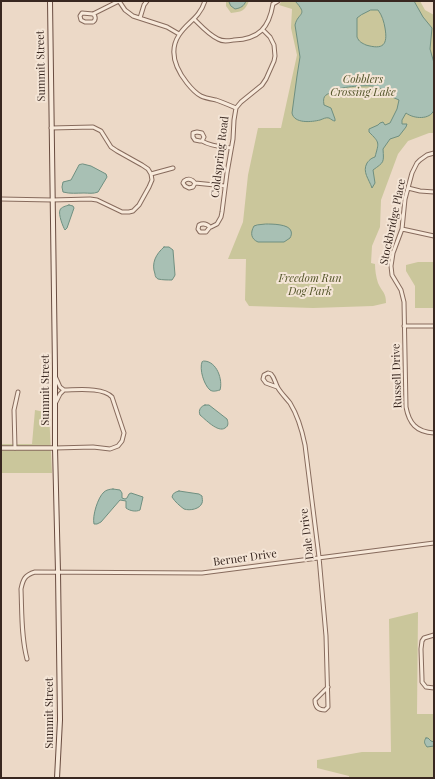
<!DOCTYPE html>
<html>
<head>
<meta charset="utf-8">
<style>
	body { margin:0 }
	#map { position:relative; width:435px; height:779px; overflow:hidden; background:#ecd9c7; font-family:"Playfair Display",serif }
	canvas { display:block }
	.frame { position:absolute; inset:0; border:2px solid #382720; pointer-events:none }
</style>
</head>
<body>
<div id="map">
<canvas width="435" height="779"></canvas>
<div class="frame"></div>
</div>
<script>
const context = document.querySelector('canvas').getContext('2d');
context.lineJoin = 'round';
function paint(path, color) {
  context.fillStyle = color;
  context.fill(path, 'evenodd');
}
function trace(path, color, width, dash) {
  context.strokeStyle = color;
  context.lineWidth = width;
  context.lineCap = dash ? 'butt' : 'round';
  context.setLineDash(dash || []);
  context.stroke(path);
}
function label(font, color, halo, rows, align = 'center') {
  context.font = font + ' "Playfair Display",serif';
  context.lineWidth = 4;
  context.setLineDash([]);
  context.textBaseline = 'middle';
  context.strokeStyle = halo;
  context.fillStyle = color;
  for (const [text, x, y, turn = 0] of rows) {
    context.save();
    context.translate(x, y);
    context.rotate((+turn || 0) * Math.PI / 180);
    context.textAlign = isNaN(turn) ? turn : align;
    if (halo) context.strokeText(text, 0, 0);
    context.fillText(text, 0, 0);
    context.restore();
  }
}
const green = new Path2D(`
	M226,1H249C245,11 241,12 231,13L226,6Z
	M282,1H420L425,10L434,15V133H429L408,141L398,154L381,200L380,227L372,246L371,263L375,264C375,270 376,277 378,283C382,292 386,292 386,303L373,306L313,308L249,306L245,300L246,259H228L243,222L248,175L258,128H281L297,55L291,28L292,9L279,5Z
	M418,262H434V308H415V286L406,271V265Z
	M35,410L49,413L52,473H1V444H32Z
	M418,612L417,714H434V778H349V776L317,768V760L362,752H391L389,619Z`);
const water = new Path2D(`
	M229,1H246C244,6 241,8 235,9L231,6Z
	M295,1H414L423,17L432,28L430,49L434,63V110C430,120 414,119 406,113L402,120V124H407L406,127L399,136L390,139L383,149C384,163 384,162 373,170L375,183L372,188C369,179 362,172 367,163C370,159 372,158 375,157C379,142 380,143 369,132V129L378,125L380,123L383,122L385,125L390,123L397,109L399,100C395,98 391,97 387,94C384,92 382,88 377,87C371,85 364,86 358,86C349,87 342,87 334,91C327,95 322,94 324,105L331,108L335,119V121C333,121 331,119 329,118C326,117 323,119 320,120C312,122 294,124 292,113L297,76L300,57L295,25C298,12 309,16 295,1ZM371,10H378C382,15 384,22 385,28C388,45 383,50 366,45C362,43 359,42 357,37V18L361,15Z
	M83,164L91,166L106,174L107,177L98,192C93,194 89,193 84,193C77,193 70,194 63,192L62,187L63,182L71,180L79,165Z
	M69,205L73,206L74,208L67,228L65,230C63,227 58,214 60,210C61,207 66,206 69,205Z
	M266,224C272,224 289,224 291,231C292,234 291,236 290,238L284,242H258C251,239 250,233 254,226L257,225Z
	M164,247H169L173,250L175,275L174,277L172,280C168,280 162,280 158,279C156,278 155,276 155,274C151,263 156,254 164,247Z
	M204,361C217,361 223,380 220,390C216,391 213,392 210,390C204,385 199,369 202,362Z
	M205,405H209L227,419C228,422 229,426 225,428C218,433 205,419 200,415C198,410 201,406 205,405Z
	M113,489L120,490L122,493V498L125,499L127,498L129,494L131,493L143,497L140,510C136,512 130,511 126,508V501L120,500L101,522L97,524H94C92,516 98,497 104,492C106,490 110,489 113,489Z
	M179,491L199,494L202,496C202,498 203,501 202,503C200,509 190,511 184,509C180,506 175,502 172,497C173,493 175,492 179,491Z
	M426,738H428L431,741L434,742V746L427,747C425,744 423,742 426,738Z`);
const minor = new Path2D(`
	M119,1L125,10L133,16L167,27L179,34
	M205,1C199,19 187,22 179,35C168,52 176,69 187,83C191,88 195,93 201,96C205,98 211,99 216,100C222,102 229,105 236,108
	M273,4L278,1
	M93,14C96,16 96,20 93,22H85L81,20L80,16L82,13L93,14L119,1
	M140,18L144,5L147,1
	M194,19C201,26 209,35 218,39C223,42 228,41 234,40C259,39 269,28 273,4
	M202,141L204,137L202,133L197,132L193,133V137L195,140L200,141H202C210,146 222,147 231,148
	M434,153L427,155L420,160L417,163L412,173L405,199L402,229L393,253L391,266L392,275L401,290L404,302L406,407C409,423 416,432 434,433
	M151,174L173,168
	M195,183L193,187L189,188L185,186L183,183L184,181C188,178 192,179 195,183L225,186
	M408,188L420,191L434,192
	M1,199L52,200L90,199L97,200L122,212H129L133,211L139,205L149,187L152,180L151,174L148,169L142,165L117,151L111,147L101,131L93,127L51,128
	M210,227C207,224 203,223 199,225L198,229L200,232H206L210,227H211L217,224L221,217L222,212L227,173L233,139L234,120L236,108L241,102L262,85L266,79L274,61L275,56L274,45L270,37L263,30
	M402,229L434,236
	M404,326H434
	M56,378L60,387L64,390L60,394L56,402
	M277,387L266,383L263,379L264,375L268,373L271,374C275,378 275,383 278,388C281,393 286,398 290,403C298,416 302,430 305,445L319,557L326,636L328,707L325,710C319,710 315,707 315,700L328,687
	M15,448L14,410L18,392
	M55,448L93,447L110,449L118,446L122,441L124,433L112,397C103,387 77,390 64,390
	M434,635L424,638L422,641L421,649L422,679V682L426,687L434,688
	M27,659C21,636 22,612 21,589C23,579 25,575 35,572L202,573L434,543`);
const tertiary = new Path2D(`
	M1,448H55`);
const secondary = new Path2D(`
	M50,1L55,369V448L58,572L60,720L57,778`);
const streetNames = [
	["Summit Street",41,66,-91],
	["Coldspring Road",220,157,-83],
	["Stockbridge Place",393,222,-78],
	["Russell Drive",397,376,-92],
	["Summit Street",46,390,-90],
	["Dale Drive",307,534,-97],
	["Berner Drive",245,558,-8],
	["Summit Street",50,713,-90]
];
const parkNames = [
	["Cobblers",363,80],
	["Crossing Lake",363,93],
	["Freedom Run",310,279],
	["Dog Park",310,292]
];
paint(green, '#cac69b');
paint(water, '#a8c0b4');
trace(water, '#6f8f80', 1);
trace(minor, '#876b5d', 5);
trace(tertiary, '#876b5d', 5.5);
trace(secondary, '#694c40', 6);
trace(minor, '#f7e9da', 3);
trace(tertiary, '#f7e9da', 3.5);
trace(secondary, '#f7e9da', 4);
label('11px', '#382720', '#f4e5d6', streetNames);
label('italic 11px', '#525428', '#f4e5d6', parkNames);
</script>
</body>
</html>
